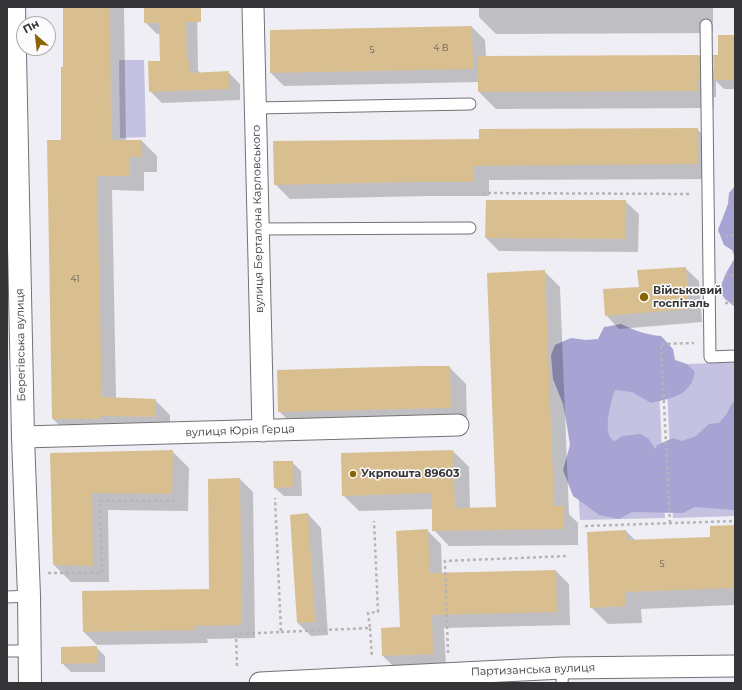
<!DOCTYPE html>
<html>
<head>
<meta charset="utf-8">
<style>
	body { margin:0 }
	#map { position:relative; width:742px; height:690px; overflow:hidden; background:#eeeef4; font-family:Montserrat,sans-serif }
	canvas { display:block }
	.frame { position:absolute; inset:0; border:8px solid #353537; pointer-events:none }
	.north { position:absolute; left:16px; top:16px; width:40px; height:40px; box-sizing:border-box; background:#fcfcfe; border:1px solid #acacae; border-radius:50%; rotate:332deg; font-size:11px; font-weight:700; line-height:16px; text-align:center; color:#353537 }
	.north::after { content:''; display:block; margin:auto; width:14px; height:18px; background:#8b6505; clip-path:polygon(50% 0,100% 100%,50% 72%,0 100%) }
</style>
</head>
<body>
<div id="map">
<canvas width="742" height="690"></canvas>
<div class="frame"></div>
<div class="north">Пн</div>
</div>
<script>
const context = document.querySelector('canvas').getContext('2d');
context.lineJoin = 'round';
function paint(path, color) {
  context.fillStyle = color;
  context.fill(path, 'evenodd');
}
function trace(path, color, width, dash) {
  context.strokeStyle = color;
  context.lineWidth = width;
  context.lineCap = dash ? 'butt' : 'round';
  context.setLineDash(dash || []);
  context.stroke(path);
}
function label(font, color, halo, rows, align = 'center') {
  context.font = font + ' Montserrat,sans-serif';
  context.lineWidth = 3;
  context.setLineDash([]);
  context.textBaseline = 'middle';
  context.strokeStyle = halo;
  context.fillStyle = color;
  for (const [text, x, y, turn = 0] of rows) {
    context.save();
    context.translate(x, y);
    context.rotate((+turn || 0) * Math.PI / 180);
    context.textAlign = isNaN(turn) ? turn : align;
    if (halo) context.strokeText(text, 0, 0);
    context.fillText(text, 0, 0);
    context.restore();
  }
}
const green = new Path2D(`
	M119,60H144L146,137L120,138Z
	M657,340L665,518L580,520L569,345Z
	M735,362V516L673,518L666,365Z`);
const forest = new Path2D(`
	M735,186V307L725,299L720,292C722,279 728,269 735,258L732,250L724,245L718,230L728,204L729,193Z
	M621,324C634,330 646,335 661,336L673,349L675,360L687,364L695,372C691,396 671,398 651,403L632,392L615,390C611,401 604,426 610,437C610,438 614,441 615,441L622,436L640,434L649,439L655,449L657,445L673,438L682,441L696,436L709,424L719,423L726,415L731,405L735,401V510L695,507L683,513L632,512L619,519L599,515L587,506L573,496L563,470L570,445L567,426L563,404L553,379L551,355L555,345L571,338L586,340L598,339L604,327Z`);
const shadow = new Path2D(`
	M64,7H124L126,141H142L157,156V172H144V191L112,190L116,398L155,400L170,415V432L68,434L53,419L64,68Z
	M145,7H197L198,70L200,73L228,72L240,84V100L162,103L150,91L162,62L160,34H157L145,22Z
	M479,7H713V33L496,34L479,17Z
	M472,27L485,40L486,57L699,56L715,71L719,56L735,36V89H724L716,81V97H714V108L496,109L479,92V82L284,86L271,73Z
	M697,129L712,144V179L489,180V196H428L290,199L275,184Z
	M625,201L639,214L638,252L499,251L486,238Z
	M685,268L699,281L702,322L619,329L606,315L640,288Z
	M544,271L560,287L569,514L578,523V545L449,546L434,530L433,509L359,511L343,495L453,451L469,467L470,508H497Z
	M449,367L466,384L467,424L296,428L279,411Z
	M172,451L189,468L188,511L108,510L109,582H71L54,565L51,454Z
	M292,462L301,471L302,496H284L275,488Z
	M240,479L253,492L255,638L207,639L208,643L97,645L84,632L210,590Z
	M308,514L321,528L328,635L311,636L298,623Z
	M735,526V605L641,609L642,623L608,624L591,607L626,531L636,541L711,538Z
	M427,530L441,544L442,574L556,571L569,584L570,625L444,628L446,667L396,669L383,656L401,628Z
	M96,647L105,656V672H71L62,663Z`);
const building = new Path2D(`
	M63,7H110L111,140H142V157H130V176H97L102,397L156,399L155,417L102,416V419H52L47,140H61V67H63Z
	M144,7H201V22H186L187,60H189L190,73L229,71V89L149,92L148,61H160L159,23H144Z
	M472,26L473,69L270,73V30Z
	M718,35H735V80H714L713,55H718Z
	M699,55L700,80H698V91L478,92V56Z
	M698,128V164L474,166V182H413L274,185L273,141L479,139V129Z
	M486,200H626L625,239L485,238Z
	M686,267L689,309L605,316L603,289L639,287L637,270Z
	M545,270L554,506H563V529L432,531V493L342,496L341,453L453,450L455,508L496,507L487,273Z
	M420,366H450L451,408L278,412L277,370Z
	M173,450L172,494L92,493L93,566L53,565L50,453Z
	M273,461H293V487L274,488Z
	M240,478L242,625L195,626V630L83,632L82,591L209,589L208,479Z
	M308,513L315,622L297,623L290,515Z
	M735,525V588L625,592V606L590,608L587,532L626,530L627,540L710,537V526Z
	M428,529L430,573L556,570L557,612L432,615L433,654L382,656L381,628L400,627L396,531Z
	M97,646V663L61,664V647Z`);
const path = new Path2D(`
	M482,193L692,194
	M725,236L735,235
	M725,275H735
	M725,303H735
	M670,523L661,344L694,343
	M585,526L735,521
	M48,573H102L100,501H174
	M370,628L372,658
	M281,632L370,628L368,613L378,612L374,521
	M448,653L445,561L568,556
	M237,666L236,634L281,632L275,498`);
const lane = new Path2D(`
	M706,25L710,357L735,356
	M255,108L470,104
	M258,229L470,228
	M7,597L29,596
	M7,651H30
	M562,683L563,668`);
const street = new Path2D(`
	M253,7L263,431
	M23,437L458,425
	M260,683L563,668L735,666`);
const secondary = new Path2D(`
	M14,7L23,437L29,596L30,683`);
const markers = [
	[644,297,5,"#8b6505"],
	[353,474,4,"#8b6505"]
];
const numberNames = [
	["4 В",441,48],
	["5",372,50],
	["41",75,279],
	["5",662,564]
];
const streetNames = [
	["вулиця Берталона Карловського",258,219,-91],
	["Берегівська вулиця",21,345,-91],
	["вулиця Юрія Герца",240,431,-2],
	["Партизанська вулиця",533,670,-2]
];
const poiNames = [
	["Військовий",653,291],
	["госпіталь",653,304],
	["Укрпошта 89603",361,474]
];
paint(green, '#c4c2e0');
paint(forest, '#a7a3d3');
paint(shadow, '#0003');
paint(building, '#d9bf90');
trace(lane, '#737277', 13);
trace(street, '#737277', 23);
trace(secondary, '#737277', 24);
trace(path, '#b5b5b9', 2.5, [3, 3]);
trace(lane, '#fff', 11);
trace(street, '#fff', 21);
trace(secondary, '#fff', 22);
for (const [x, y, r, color] of markers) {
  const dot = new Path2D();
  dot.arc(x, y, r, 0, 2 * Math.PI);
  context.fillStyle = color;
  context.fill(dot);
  trace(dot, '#fcfcfe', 1.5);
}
label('9px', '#5e584d', null, numberNames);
label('11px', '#353537', '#fcfcfe', streetNames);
label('bold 11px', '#353537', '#fcfcfe', poiNames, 'left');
</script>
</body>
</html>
